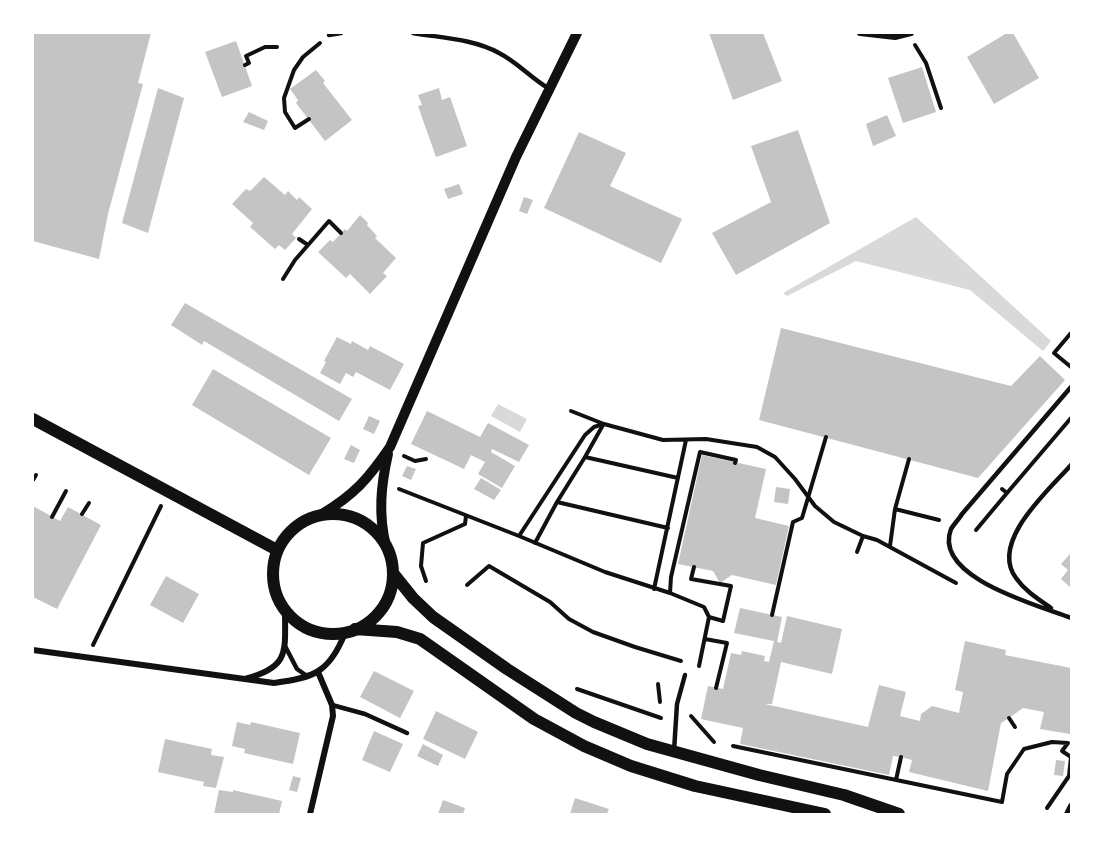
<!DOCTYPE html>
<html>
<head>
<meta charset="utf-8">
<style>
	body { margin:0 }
	#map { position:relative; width:1104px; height:847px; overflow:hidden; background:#fff; font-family:"Fira Sans Condensed",sans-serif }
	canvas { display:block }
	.frame { position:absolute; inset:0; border:34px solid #fff; pointer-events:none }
</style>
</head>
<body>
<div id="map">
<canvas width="1104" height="847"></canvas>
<div class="frame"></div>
</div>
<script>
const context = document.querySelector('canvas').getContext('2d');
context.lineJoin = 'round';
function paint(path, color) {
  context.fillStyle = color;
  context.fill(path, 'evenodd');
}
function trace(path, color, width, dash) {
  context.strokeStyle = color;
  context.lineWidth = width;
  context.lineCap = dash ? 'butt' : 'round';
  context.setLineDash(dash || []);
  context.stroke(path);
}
const water = new Path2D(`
	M916,217L1051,341L1043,351L970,290L856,261L787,296L783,293Z
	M498,404L527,419L520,432L491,416Z`);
const building = new Path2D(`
	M33,33H151L138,83L143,84L108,214L99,259L33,241Z
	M709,33H763L782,81L733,100Z
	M1007,33H1013L1039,78L994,104L967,57Z
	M236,41L252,86L222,97L205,52Z
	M922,67L936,112L903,123L888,78Z
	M316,70L325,81L323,83L352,120L325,141L296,103L298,100L290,89Z
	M158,88L184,98L148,233L122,223Z
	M439,88L442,100L450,97L467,146L436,157L418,106L422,105L418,95Z
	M249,112L268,121L264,130L243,122Z
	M887,115L896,136L873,146L866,124Z
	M798,130L830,223L736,275L712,233L771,202L751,146Z
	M579,132L626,153L610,186L682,219L661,263L544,208Z
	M264,177L285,195L288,191L297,200L299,197L312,209L292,234L296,238L285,250L279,245L275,249L250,227L253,223L232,204L246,189L250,191Z
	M459,184L463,194L448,199L444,189Z
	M524,197L533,200L527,214L519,211Z
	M360,215L368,223L367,225L377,236L375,238L396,258L383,273L387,276L370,294L350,274L346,278L318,252L330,240L333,242L345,229L347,231Z
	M185,303L352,399L339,421L204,341L202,345L171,325Z
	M781,328L1011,386L1040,356L1065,380L978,478L759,420Z
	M337,337L351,344L352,341L368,350L370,346L404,364L390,390L356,372L353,377L346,373L340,384L320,373L326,362L324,361Z
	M213,369L331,438L309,475L192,405Z
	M427,411L480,437L488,423L529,445L519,462L492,449L491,452L515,466L502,488L478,474L485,462L471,455L464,469L411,444Z
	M369,416L380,421L374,434L363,429Z
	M351,445L360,450L354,463L344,459Z
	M702,455L766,469L755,518L789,526L776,585L732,575L720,583L713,571L678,564Z
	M407,466L416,469L411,480L402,476Z
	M481,478L501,490L494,500L474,489Z
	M776,487L790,489L788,504L774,502Z
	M33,506L60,521L68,507L101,525L57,609L33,597Z
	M1071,553V588L1061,579L1068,570L1061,564Z
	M166,576L199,594L183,623L150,605Z
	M740,608L782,617L777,642L781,643L787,616L842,629L832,674L781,662L772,704H765L868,727L879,685L906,692L900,716L920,721L921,714L932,706L959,713L963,692L955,690L965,641L1006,650L1005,655L1071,668L1070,734L1040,729L1044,712L1023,708L1009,718L1001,723L988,791L909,772L912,760L901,757L893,756L889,775L740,744L743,728L701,719L708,686L723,689L731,653L741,655L742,651L765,656L764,661L769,662L774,641L734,633Z
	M374,671L414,691L400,718L360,697Z
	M436,711L478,732L465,759L423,739Z
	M237,722L250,725L251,722L300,733L293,764L244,753L245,749L232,746Z
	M374,731L403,744L390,772L362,760Z
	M165,739L212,749L211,755L224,757L216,788L203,786L204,782L158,772Z
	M423,744L443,755L438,766L417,756Z
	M1056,760L1065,761L1063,776L1054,775Z
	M293,776L301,778L297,792L289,790Z
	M219,790L233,792V790L282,801L279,814H214Z
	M575,798L609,809L607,814H570Z
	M443,800L465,808L463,814H438Z`);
const path = new Path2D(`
	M915,45L926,63L941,108
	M245,65L249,63L246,56L265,47H277
	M309,119L295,128L285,112L284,98L294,70L303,57L320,43
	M299,239L308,245
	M283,279L295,260L329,221L341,233
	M1071,333L1054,353L1071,367
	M571,411L604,424L663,440L706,439L757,447L775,457L795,479L815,506L834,522L863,536L877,540L956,583
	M404,456L415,461L426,459
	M585,457L603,425
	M33,480L36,475
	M399,489L519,536L585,435L594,427L603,424
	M1002,489L1007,493L1071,418
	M895,509L939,520
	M82,514L89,503
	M52,517L66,491
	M668,528L557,502L585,457L678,478
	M976,530L1007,493
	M519,536L605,572L670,593L704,607L709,617L699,666
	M535,543L557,502
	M890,546L895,509L909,459
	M857,552L863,536
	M694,567L691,579L731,586L723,621L709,617
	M426,581L421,566L423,543L465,524L466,516
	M467,585L489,566L550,602L569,619L593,632L635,647L681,661
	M654,589L686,440
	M670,593L671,577L700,452L736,460L735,463
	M772,615L793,522L802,518L826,437
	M705,639L727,643L716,688
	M93,645L161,506
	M658,684L660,702
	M577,689L661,718
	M691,716L714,742
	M1009,718L1015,727
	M733,746L1002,802L1007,774L1024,749L1052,742L1068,743L1062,751L1071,757L1069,776L1047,808
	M896,780L901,757`);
const service = new Path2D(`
	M413,33C442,38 474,39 499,53C517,62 531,78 548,88
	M329,35L341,33
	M1071,387L962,514C959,519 954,524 951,529C932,578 1041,606 1071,618
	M1051,608C1038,599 1025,591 1016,578C989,542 1049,490 1071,465
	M285,646L297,669L307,676
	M332,705L365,714L407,733
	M674,751L677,704L685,675`);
const minor = new Path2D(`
	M860,33L895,37L911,33
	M33,650L274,683C315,678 330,671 345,633
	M245,679C290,667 285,652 285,611
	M310,814L333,716L332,705L318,672
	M1067,814L1071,806`);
const tertiary = new Path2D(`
	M322,514C355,494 368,479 390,447L516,157L577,33
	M386,546C378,514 381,485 388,454`);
const secondary = new Path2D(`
	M33,419L277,550
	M273 574a60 60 0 1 1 120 0a60 60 0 1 1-120 0Z
	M393,573L413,598L433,617L507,669L576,713L594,722L647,744L759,775L844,795L899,814
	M355,629L397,632L420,639L534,719L584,746L631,766L695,786L825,814`);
paint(water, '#d9d9d9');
paint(building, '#c4c4c4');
trace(path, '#111', 4);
trace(service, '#111', 4.5);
trace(minor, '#111', 6);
trace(tertiary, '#111', 10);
trace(secondary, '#111', 12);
</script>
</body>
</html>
